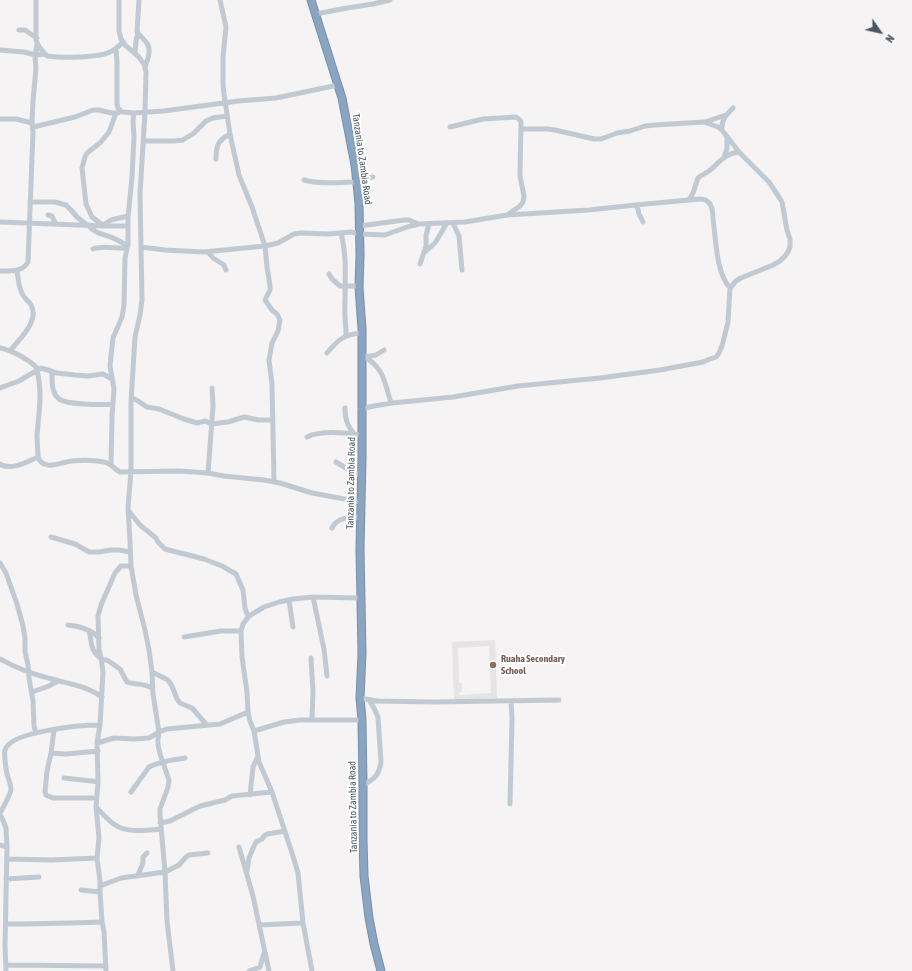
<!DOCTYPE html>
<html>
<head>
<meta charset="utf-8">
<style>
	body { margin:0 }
	#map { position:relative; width:912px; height:971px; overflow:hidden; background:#f5f3f3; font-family:"Asap Condensed",sans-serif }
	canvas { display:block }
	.north { position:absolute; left:860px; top:12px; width:40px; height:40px; -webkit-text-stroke:3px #fff; paint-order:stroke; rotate:124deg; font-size:11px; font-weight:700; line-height:16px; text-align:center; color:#4a5661 }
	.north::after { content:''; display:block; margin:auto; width:14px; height:18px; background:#4a5661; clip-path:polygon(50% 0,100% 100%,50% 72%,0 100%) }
</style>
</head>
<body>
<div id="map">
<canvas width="912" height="971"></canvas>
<div class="north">N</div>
</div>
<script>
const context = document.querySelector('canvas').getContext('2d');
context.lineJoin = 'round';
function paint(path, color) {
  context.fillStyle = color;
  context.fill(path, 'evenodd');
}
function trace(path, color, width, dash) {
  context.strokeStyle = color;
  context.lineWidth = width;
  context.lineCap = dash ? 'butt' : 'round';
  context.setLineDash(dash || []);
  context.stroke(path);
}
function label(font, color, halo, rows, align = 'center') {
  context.font = font + ' "Asap Condensed",sans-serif';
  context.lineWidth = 4;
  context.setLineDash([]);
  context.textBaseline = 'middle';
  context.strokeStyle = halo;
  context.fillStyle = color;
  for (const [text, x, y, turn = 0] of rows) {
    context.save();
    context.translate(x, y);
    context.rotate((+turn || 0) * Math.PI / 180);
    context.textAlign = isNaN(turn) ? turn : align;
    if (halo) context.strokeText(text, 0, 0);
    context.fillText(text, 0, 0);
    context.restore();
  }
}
const education = new Path2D(`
	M495,640L497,698L454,700L452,642ZM489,646L491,693L460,695L459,692H462V683H459L458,648Z`);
const minor = new Path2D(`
	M36,0V40L39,47L45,54L47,56C61,58 98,58 110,52C115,50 119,46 123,42
	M119,0V31L121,39L126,46L138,56L144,64L146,72L145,112L140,194L142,300L140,315L135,337L131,402V471L128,508L130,541L131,566L136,595L145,630L149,650L152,672L153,694L159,732L158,739V745L160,754L169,780L168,787L160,809V815L165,872L167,921L173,971
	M139,0L137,32C140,36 143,38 146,42C152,49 148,59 145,67
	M220,0L226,27L223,57V85L224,94L230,134L239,175L252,207L265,246L267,267L270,286V290L265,300L272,310L277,314L280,320L278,331L272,343L269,360L272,384L274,481
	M316,14L347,8L373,4L390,0
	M19,30H25L37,38
	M116,49L117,62V104L118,108L122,112L134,113L164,111L238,101L276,98L338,85
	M0,50L24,52L36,55L45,54
	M135,53L136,41L138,33
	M0,119H16L32,123
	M705,122L726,115
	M33,127L75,117L93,110H99L111,113H118
	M450,127L483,119L516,117L519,119L521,122L520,176L524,196L523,202L520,206L507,215
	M722,130C721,120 726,115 733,108
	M144,141H174L183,140L194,133L206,121L213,118L227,116
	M724,158L727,148V137
	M216,159C216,146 218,140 230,134
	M304,180C322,185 339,182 356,182
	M356,180L373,177
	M689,200L693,193L698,178C701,175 705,174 709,171C719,163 725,153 739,152
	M30,202H55L66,205L71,210L77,217L87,225
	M637,205L639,214L643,222
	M48,215L52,216L56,224
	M0,222L104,226H128
	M453,223L459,236L462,270
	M88,225C95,234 104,234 113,238C118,240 123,243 128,246
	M103,225L111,220L128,216
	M104,226L92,217L86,204L82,168L85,157L87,153L101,142L109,132L116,113
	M360,226L404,220H409L418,224
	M341,233C347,255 345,279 345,301C344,313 346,324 346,335
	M141,247L165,250L204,252L265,246L278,243L294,234L301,233L328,234L351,232L360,234L385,235L407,227L419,224L465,222L507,215L589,210L635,205L700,199C704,199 708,201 710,204C713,209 713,215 713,219C716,239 716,273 730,288
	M93,249C104,245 116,249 127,248
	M208,252L213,258L224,265L226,270
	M425,252L435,243L447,223
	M420,264L426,246V235L429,224
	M0,271C10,271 23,272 28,262L33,132L32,121L33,101L36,68L35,57L37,44
	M329,274L332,279L340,286H359
	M0,348C11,350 28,359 36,367C43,390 39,412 37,435C37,442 38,450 38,457C44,472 61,462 72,461C82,460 94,460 104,462C111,463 114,469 120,472L179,471L208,473L224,476L264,480L280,483L312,493L361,502
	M10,351C19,339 40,321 31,305C29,301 25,299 23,295C18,287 18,278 17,270
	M327,353C338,340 344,334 362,333
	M362,356C383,365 385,383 391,403
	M365,357L376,355L384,350
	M52,371C52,379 51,392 58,398C64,405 103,405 113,404
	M0,388L19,381L41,368L57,373L75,375L88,376L103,374L112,379
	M132,398L138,401L147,407L159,409L184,419L197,423L205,421L211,424L228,422L244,417L258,420H272
	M345,408C345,419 347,425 354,434
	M361,409L374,406L392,403L453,397L518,386L600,378L660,370L703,362L710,359L716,357L719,353L722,346L728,322L730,288L736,281L741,278L773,265L780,261L785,256L788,252L790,247V239L787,230L782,202L777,194L769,182L739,152L722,130L718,127L704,122L655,125L645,126L630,131L617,133L601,139H594L555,130L547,129H521
	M307,437C322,430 345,433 362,435
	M336,462L349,470L361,475
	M0,464C11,471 27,462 38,457
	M111,465L112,416L114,389L110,366L111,355L113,338L122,317L124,305L125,258L128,244V218L132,177L134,137L133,121L134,113
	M208,473L213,406L212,388
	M128,510L140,525L156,538L158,542L165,549L204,559L222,566L236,574L243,590L245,608L247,614L249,616
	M332,528C337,517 350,517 361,517
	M51,537L75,544L89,552H99L111,550H119L130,552
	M0,563L6,573L17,604L23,626L25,638V651L28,665L29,678L33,701L34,726L36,733
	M313,597L324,649L327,676
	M289,600L293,627
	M68,625C79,626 91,629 99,638
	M88,630C92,637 90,640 92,646C93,652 98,656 102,660H107L120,669L127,682C135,685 144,683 152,688
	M184,637L221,631H241
	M311,658L313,691L312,719
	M0,659C16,668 35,675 52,679C70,684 87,686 102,697
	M152,672L168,680L172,686L177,699L180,703L192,708L207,725
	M32,692L49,686L58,681
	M360,698L377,701L434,702L559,700
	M54,730L51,753L47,771L45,792L46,795L53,798H97
	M254,731L284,722L300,720H362
	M97,743L114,738L134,739L149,738L159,732L167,729L220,724L248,712
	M51,753L66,754L98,751
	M64,778L92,781L98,782
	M363,785C375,779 379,775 381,762L378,717L374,708L369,700
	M131,792L149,767C160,761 173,760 185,758
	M250,795L253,767L258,756
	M510,804L512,719L511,701
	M96,807C103,814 109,822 117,826C128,833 149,830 161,829
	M0,814C2,808 11,795 11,789C11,785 9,781 8,777C6,773 4,754 5,750C10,731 83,725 100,725
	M0,815L2,818L6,828L7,847L5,945L6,971
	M160,823L170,821L200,806L225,800L232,796L272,792
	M0,845L7,847
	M239,847L253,896L269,971
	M7,859L51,860L97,858
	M247,871L249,858L254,846L256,842L262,839L264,836L267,834L285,831
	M138,875L143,863V857L147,853
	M6,879L39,877
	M100,886L121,878L165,872L179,865L186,857L189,855L208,853
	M81,890L100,892
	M6,924C38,924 70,923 102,922
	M259,925L303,923
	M6,965L106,966
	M106,971L104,932L102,922L100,892V881L97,858L99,838L96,807L98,782L97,743L100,725L103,672L101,658L99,649L98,616L101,605L115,573L121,566H131
	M249,971L260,967L264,953
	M312,971L303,923L298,873L293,856L272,792L259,762L254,731L250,721L248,712L247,692L242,657L241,631L243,624L249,616L264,607L279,602L293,599L313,597L361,598`);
const highway = new Path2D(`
	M311,0L342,98L355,165L359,203L360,255L359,287L362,329V457L360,550L362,653L360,698L362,720L363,785V840L364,876L369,918L374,944L381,971`);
const markers = [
	[493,665,4,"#8d6e63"]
];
const streetNames = [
	["Tanzania to Zambia Road",362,159,82],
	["Tanzania to Zambia Road",351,483,-89],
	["Tanzania to Zambia Road",353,807,-91]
];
const educationNames = [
	["Ruaha Secondary",501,659],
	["School",501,671]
];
paint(education, '#e6e4e5');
trace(highway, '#7690ad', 9);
trace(minor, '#c1cad2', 5);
trace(highway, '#8ba5c1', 7);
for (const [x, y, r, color] of markers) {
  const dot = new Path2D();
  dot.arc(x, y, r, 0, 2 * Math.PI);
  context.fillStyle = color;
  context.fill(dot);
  trace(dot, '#fff', 1.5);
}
label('10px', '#4a5661', '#fff', streetNames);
label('bold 10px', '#785e54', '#fff', educationNames, 'left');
</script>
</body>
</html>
